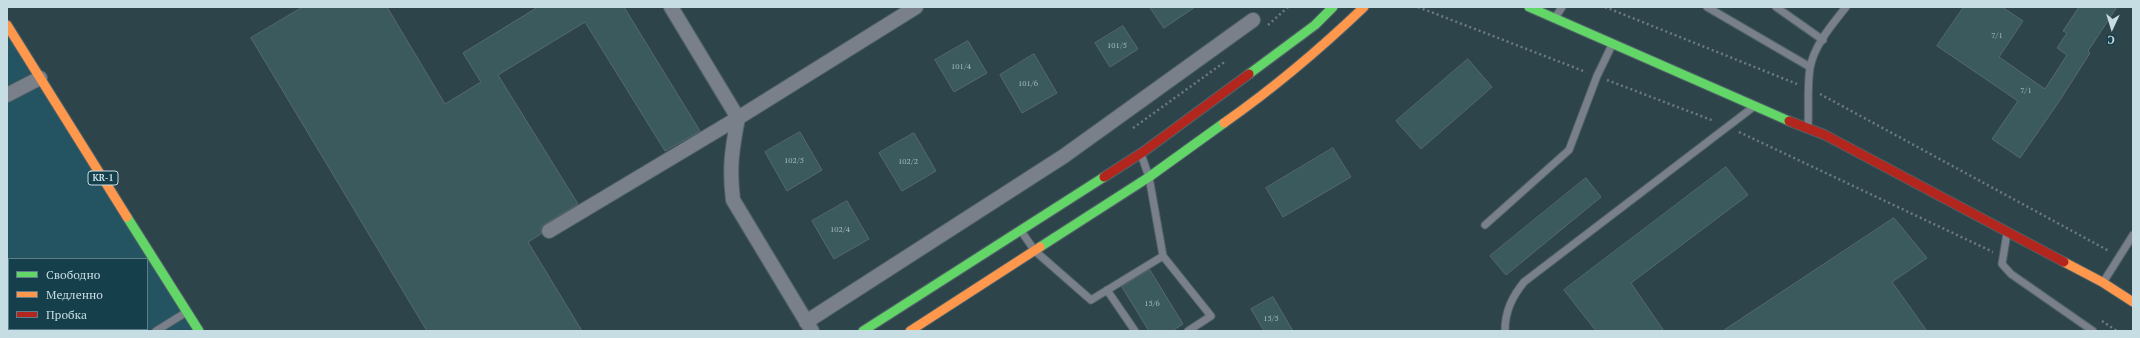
<!DOCTYPE html>
<html>
<head>
<meta charset="utf-8">
<style>
	body { margin:0 }
	#map { position:relative; width:2140px; height:338px; overflow:hidden; background:#2e444b; font-family:"PT Serif",serif }
	canvas { display:block }
	.frame { position:absolute; inset:0; border:8px solid #c7dde4; pointer-events:none }
	.legend { position:absolute; left:8px; top:258px; width:140px; height:72px; box-sizing:border-box; background:#163f4c; border:1px solid #5d7e89; margin:0; padding:5px 7px; list-style:none; font-size:12px; color:#c7dde4 }
	.legend li { display:flex; align-items:center; gap:8px; height:20px }
	.legend b { width:20px; border:1px solid #5d7e89 }
	.north { position:absolute; left:2092px; top:8px; width:40px; height:40px; -webkit-text-stroke:3px #163f4c; paint-order:stroke; rotate:184deg; font-size:11px; font-weight:700; line-height:16px; text-align:center; color:#c7dde4 }
	.north::after { content:''; display:block; margin:auto; width:14px; height:18px; background:#c7dde4; clip-path:polygon(50% 0,100% 100%,50% 72%,0 100%) }
</style>
</head>
<body>
<div id="map">
<canvas width="2140" height="338"></canvas>
<div class="frame"></div>
<ul class="legend">
<li><b style="height:5px;background:#63d668"></b>Свободно</li>
<li><b style="height:5px;background:#ff974d"></b>Медленно</li>
<li><b style="height:5px;background:#b3261e"></b>Пробка</li>
</ul>
<div class="north">С</div>
</div>
<script>
const context = document.querySelector('canvas').getContext('2d');
context.lineJoin = 'round';
function paint(path, color) {
  context.fillStyle = color;
  context.fill(path, 'evenodd');
}
function trace(path, color, width, dash) {
  context.strokeStyle = color;
  context.lineWidth = width;
  context.lineCap = dash ? 'butt' : 'round';
  context.setLineDash(dash || []);
  context.stroke(path);
}
function label(font, color, halo, rows, align = 'center') {
  context.font = font + ' "PT Serif",serif';
  context.lineWidth = 3;
  context.setLineDash([]);
  context.textBaseline = 'middle';
  context.strokeStyle = halo;
  context.fillStyle = color;
  for (const [text, x, y, turn = 0] of rows) {
    context.save();
    context.translate(x, y);
    context.rotate((+turn || 0) * Math.PI / 180);
    context.textAlign = isNaN(turn) ? turn : align;
    if (halo) context.strokeText(text, 0, 0);
    context.fillText(text, 0, 0);
    context.restore();
  }
}
const built = new Path2D(`
	M7,28L196,331H7ZM9,259H147V329H9Z`);
const building = new Path2D(`
	M303,7H387L445,104L481,82L463,53L538,7H624L700,131L665,151L585,22L498,75L578,204L545,224L541,227V234L528,242L582,331H427L251,38Z
	M1150,7H1195L1164,28Z
	M1964,7H2002L2023,21L1999,57L2045,89L2067,55L2057,48L2067,33L2063,31L2079,7H2117L2088,51L2090,53L2060,100L2020,158L1992,139L2018,101L1937,46Z
	M1123,26L1138,49L1110,67L1095,43Z
	M968,41L987,73L954,92L935,60Z
	M1034,54L1057,93L1022,113L1000,75Z
	M1468,59L1492,87L1421,149L1396,121Z
	M800,132L822,170L787,191L765,152Z
	M914,133L936,171L902,191L879,153Z
	M1333,148L1351,177L1283,217L1266,188Z
	M1726,167L1748,195L1631,283L1664,331H1596L1564,290Z
	M1586,178L1601,197L1506,275L1490,256Z
	M847,201L869,239L834,259L812,221Z
	M1894,218L1927,258L1892,282L1927,331H1723Z
	M1150,270L1183,324L1172,331H1149L1122,287Z
	M1273,297L1293,331H1264L1251,309Z`);
const path = new Path2D(`
	M1418,7L1586,72
	M1605,7L1797,84
	M1268,25L1288,7
	M1607,80L1714,121
	M1820,94L2109,251
	M1133,128L1226,61
	M1739,132L1993,252
	M2102,321L2117,331`);
const lane = new Path2D(`
	M1707,7L1810,67
	M1776,7L1823,40
	M1555,18L1562,7
	M1808,126C1809,107 1807,86 1810,68C1814,45 1832,25 1846,7
	M1485,225L1569,150L1597,76L1612,45
	M1021,231L1035,251L1091,300L1163,256L1149,177L1141,154
	M2007,233L2002,264L2011,274L2093,331
	M1163,256L1211,316L1188,331
	M2104,281L2133,235
	M1107,290L1135,331
	M66,329L67,331
	M156,331L185,313
	M1505,331C1505,311 1512,297 1524,282L1752,108`);
const street = new Path2D(`
	M671,7L738,118C732,149 729,168 733,200L812,331
	M7,95L40,78
	M549,231L738,118L916,7
	M806,322L1064,156L1253,20`);
const fast = new Path2D(`
	M1529,7L1789,121
	M1249,74L1315,25L1333,7
	M127,217L199,331
	M1040,247L1149,177L1224,123
	M863,331L1104,177`);
const slow = new Path2D(`
	M7,25L127,217
	M1224,123C1274,88 1320,49 1364,7
	M2064,262L2102,282L2133,302
	M910,331L1040,247`);
const jam = new Path2D(`
	M1789,121L1825,135L2064,262
	M1104,177L1143,152L1249,74`);
const numberNames = [
	["7/1",1997,36],
	["101/5",1117,46],
	["101/4",961,67],
	["101/6",1028,84],
	["7/1",2026,91],
	["102/5",794,161],
	["102/2",908,162],
	["102/4",840,230],
	["15/6",1152,304],
	["15/5",1271,319]
];
const shields = [
	[103,178,30]
];
const shieldNames = [
	["KR-1",103,178]
];
paint(built, '#245361');
paint(building, '#3b5a5e');
trace(building, '#56696d', 1);
trace(lane, '#4f6167', 9);
trace(street, '#4f6167', 16);
trace(fast, '#4f6167', 11);
trace(slow, '#4f6167', 11);
trace(jam, '#4f6167', 11);
trace(path, '#6f7981', 2.5, [2, 3]);
trace(lane, '#798089', 7);
trace(street, '#798089', 14);
trace(fast, '#63d668', 9);
trace(slow, '#ff974d', 9);
trace(jam, '#b3261e', 9);
label('8px', '#a4bcc2', null, numberNames);
for (const [x, y, w] of shields) {
  const box = new Path2D();
  box.roundRect(x - w / 2, y - 7, w, 14, 3);
  context.fillStyle = '#163f4c';
  context.fill(box);
  trace(box, '#c7dde4', 1);
}
label('bold 9px', '#c7dde4', null, shieldNames);
</script>
</body>
</html>
